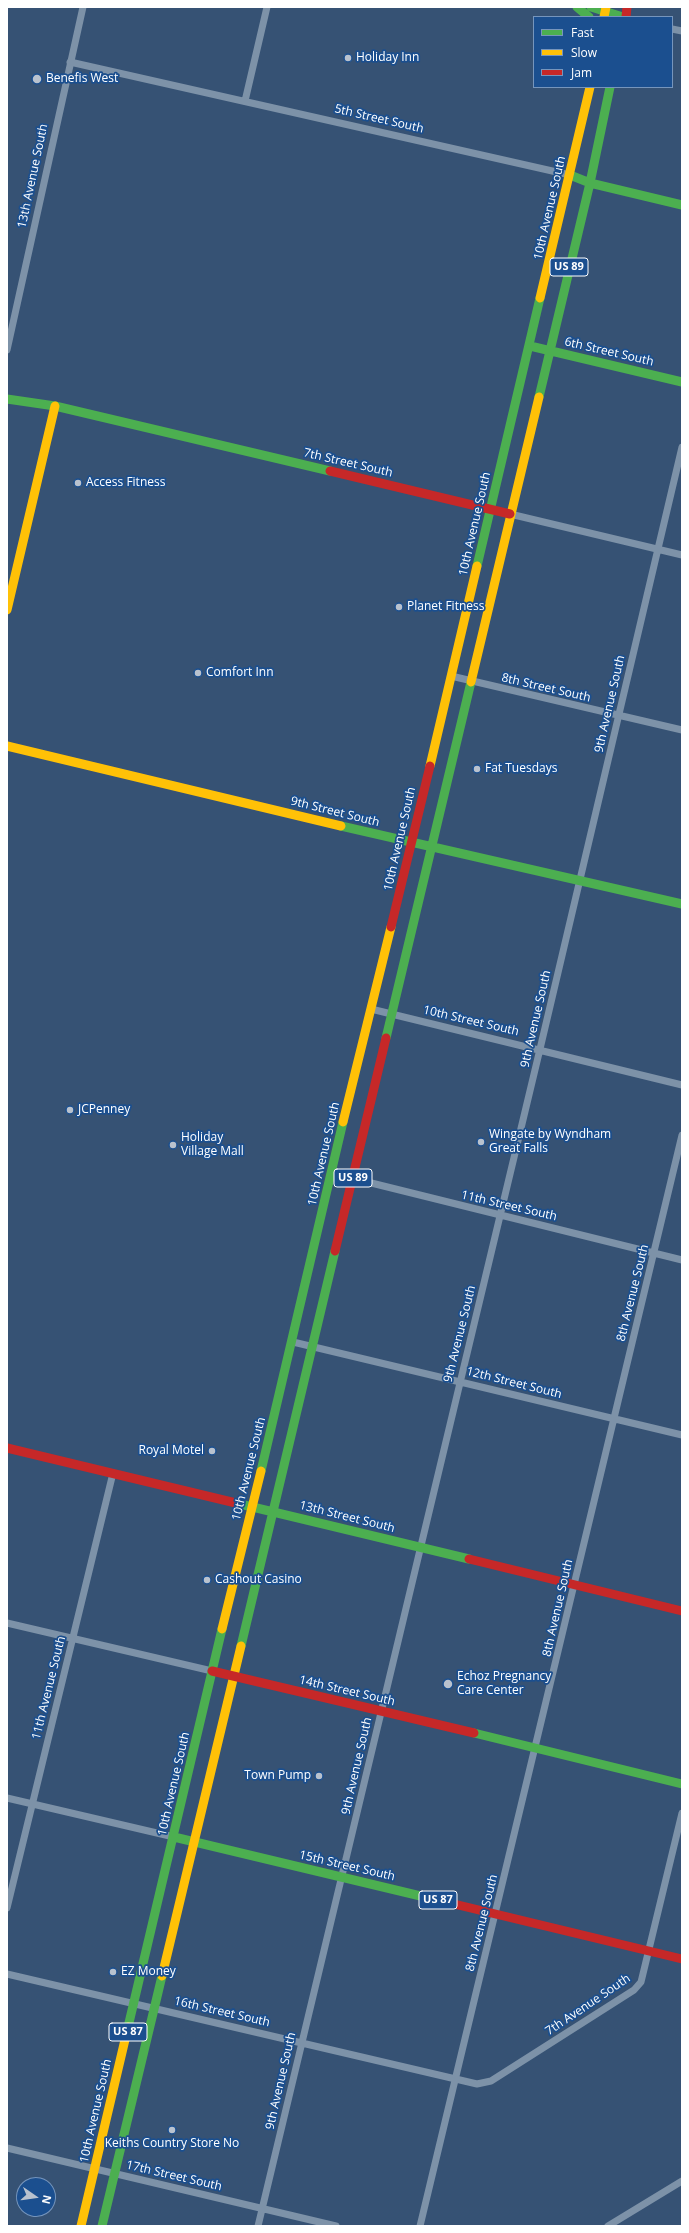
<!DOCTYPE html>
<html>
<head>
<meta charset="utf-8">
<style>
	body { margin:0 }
	#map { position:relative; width:689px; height:2233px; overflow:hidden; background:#365274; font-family:"Open Sans",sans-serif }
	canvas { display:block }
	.frame { position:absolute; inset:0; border:8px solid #fff; pointer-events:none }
	.legend { position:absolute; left:533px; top:16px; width:140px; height:72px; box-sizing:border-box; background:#1b4f8f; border:1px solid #7695bc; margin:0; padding:5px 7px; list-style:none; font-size:12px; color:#fff }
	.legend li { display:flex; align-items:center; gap:8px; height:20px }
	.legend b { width:20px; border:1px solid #7695bc }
	.north { position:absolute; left:16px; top:2177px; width:40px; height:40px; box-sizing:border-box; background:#1b4f8f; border:1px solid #7695bc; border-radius:50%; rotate:103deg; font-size:11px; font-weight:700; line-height:16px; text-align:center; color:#fff }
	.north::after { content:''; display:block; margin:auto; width:14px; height:18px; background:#b9c2ce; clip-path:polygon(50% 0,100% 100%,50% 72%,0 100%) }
</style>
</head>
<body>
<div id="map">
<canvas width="689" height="2233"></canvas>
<div class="frame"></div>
<ul class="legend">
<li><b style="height:5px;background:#4caf50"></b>Fast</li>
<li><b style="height:5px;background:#ffc107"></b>Slow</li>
<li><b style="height:5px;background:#c62828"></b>Jam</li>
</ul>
<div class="north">N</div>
</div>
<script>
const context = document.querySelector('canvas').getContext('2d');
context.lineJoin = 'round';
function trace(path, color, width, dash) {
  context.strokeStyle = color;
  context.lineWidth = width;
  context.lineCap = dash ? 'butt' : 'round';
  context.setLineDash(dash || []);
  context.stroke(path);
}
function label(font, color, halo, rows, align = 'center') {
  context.font = font + ' "Open Sans",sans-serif';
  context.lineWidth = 3.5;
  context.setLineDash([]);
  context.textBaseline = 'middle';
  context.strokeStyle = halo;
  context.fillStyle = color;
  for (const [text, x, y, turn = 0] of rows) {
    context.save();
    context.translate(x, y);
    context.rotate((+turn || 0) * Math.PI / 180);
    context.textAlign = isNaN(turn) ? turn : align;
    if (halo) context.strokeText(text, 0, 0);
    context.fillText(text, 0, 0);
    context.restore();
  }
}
const street = new Path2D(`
	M672,29L682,31
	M70,62L570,175
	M245,101L267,7
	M7,350L83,7
	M510,514L682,555
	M451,676L682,730
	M371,1009L682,1085
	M331,1173L682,1260
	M293,1342L682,1435
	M7,1623L212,1671
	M7,1798L174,1837
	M7,1908L113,1473
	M7,1974L477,2084L491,2081L634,1990L641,1982L682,1813
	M7,2148L336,2226
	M258,2226L540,1049L682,447
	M420,2226L682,1135
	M608,2226L682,2181`);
const fast = new Path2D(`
	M577,7L589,17
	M591,7L623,17
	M570,175L590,183L682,205
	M530,346L682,382
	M539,397L590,183L610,87
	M7,399L55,406L330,471
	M477,566L540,298
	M341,826L682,904
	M386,1038L471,682
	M261,1471L343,1122
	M240,1504L469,1559
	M241,1646L335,1251
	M474,1733L682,1784
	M174,1837L454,1904
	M128,2027L222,1629
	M102,2226L162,1976`);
const slow = new Path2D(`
	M604,17L606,7
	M540,298L590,87
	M7,610L55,406
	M471,682L539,397
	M7,746L341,826
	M430,766L477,566
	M343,1122L391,927
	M222,1629L261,1471
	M162,1976L241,1646
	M81,2226L128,2027`);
const jam = new Path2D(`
	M626,17L627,7
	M330,471L510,514
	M391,927L430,766
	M335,1251L386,1038
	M7,1448L240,1504
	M469,1559L682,1611
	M212,1671L474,1733
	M454,1904L682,1959`);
const markers = [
	[348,58,4,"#b9c2ce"],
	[37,79,5,"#b9c2ce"],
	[78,483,4,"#b9c2ce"],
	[399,607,4,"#b9c2ce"],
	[198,673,4,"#b9c2ce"],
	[477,769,4,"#b9c2ce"],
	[70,1110,4,"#b9c2ce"],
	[481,1142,4,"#b9c2ce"],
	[173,1145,4,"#b9c2ce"],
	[212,1451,4,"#b9c2ce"],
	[207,1580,4,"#b9c2ce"],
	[448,1684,5,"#b9c2ce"],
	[319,1776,4,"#b9c2ce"],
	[113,1972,4,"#b9c2ce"],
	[172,2130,4,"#b9c2ce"]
];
const shields = [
	[569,267,38],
	[353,1178,38],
	[438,1900,38],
	[128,2032,38]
];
const shieldNames = [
	["US 89",569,267],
	["US 89",353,1178],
	["US 87",438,1900],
	["US 87",128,2032]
];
const poiNames = [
	["Holiday Inn",356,58],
	["Benefis West",46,79],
	["Access Fitness",86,483],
	["Planet Fitness",407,607],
	["Comfort Inn",206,673],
	["Fat Tuesdays",485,769],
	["JCPenney",78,1110],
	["Wingate by Wyndham",489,1135],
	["Great Falls",489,1149],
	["Holiday",181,1138],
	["Village Mall",181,1152],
	["Royal Motel",204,1451,"right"],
	["Cashout Casino",215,1580],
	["Echoz Pregnancy",457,1677],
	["Care Center",457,1691],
	["Town Pump",311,1776,"right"],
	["EZ Money",121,1972],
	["Keiths Country Store No",172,2144,"center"]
];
const streetNames = [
	["5th Street South",379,119,13],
	["13th Avenue South",33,176,-78],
	["10th Avenue South",550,208,-77],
	["6th Street South",609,352,13],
	["7th Street South",348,463,13],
	["10th Avenue South",475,524,-77],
	["8th Street South",546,688,13],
	["9th Avenue South",610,704,-77],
	["9th Street South",335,812,14],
	["10th Avenue South",400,839,-77],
	["9th Avenue South",536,1019,-77],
	["10th Street South",471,1021,13],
	["10th Avenue South",324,1154,-77],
	["11th Street South",509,1206,13],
	["8th Avenue South",633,1293,-76],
	["9th Avenue South",460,1334,-76],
	["12th Street South",514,1383,14],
	["10th Avenue South",249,1469,-76],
	["13th Street South",347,1517,14],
	["8th Avenue South",558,1608,-77],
	["11th Avenue South",49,1688,-76],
	["14th Street South",347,1691,13],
	["9th Avenue South",357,1766,-77],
	["10th Avenue South",174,1784,-77],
	["15th Street South",347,1866,13],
	["8th Avenue South",482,1923,-76],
	["7th Avenue South",588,2005,-34],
	["16th Street South",222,2012,13],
	["9th Avenue South",281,2081,-77],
	["10th Avenue South",96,2111,-77],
	["17th Street South",174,2176,13]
];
trace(street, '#7d92a8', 7);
trace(fast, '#4caf50', 9);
trace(slow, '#ffc107', 9);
trace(jam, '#c62828', 9);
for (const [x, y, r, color] of markers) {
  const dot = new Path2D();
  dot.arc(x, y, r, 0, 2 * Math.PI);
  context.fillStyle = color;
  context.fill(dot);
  trace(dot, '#1b4f8f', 1.5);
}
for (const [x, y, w] of shields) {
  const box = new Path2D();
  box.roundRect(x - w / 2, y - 9, w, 18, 3);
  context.fillStyle = '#1b4f8f';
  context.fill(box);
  trace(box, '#fff', 1);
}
label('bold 11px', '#fff', null, shieldNames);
label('12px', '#fff', '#1b4f8f', poiNames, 'left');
label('12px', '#fff', '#1b4f8f', streetNames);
</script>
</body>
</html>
